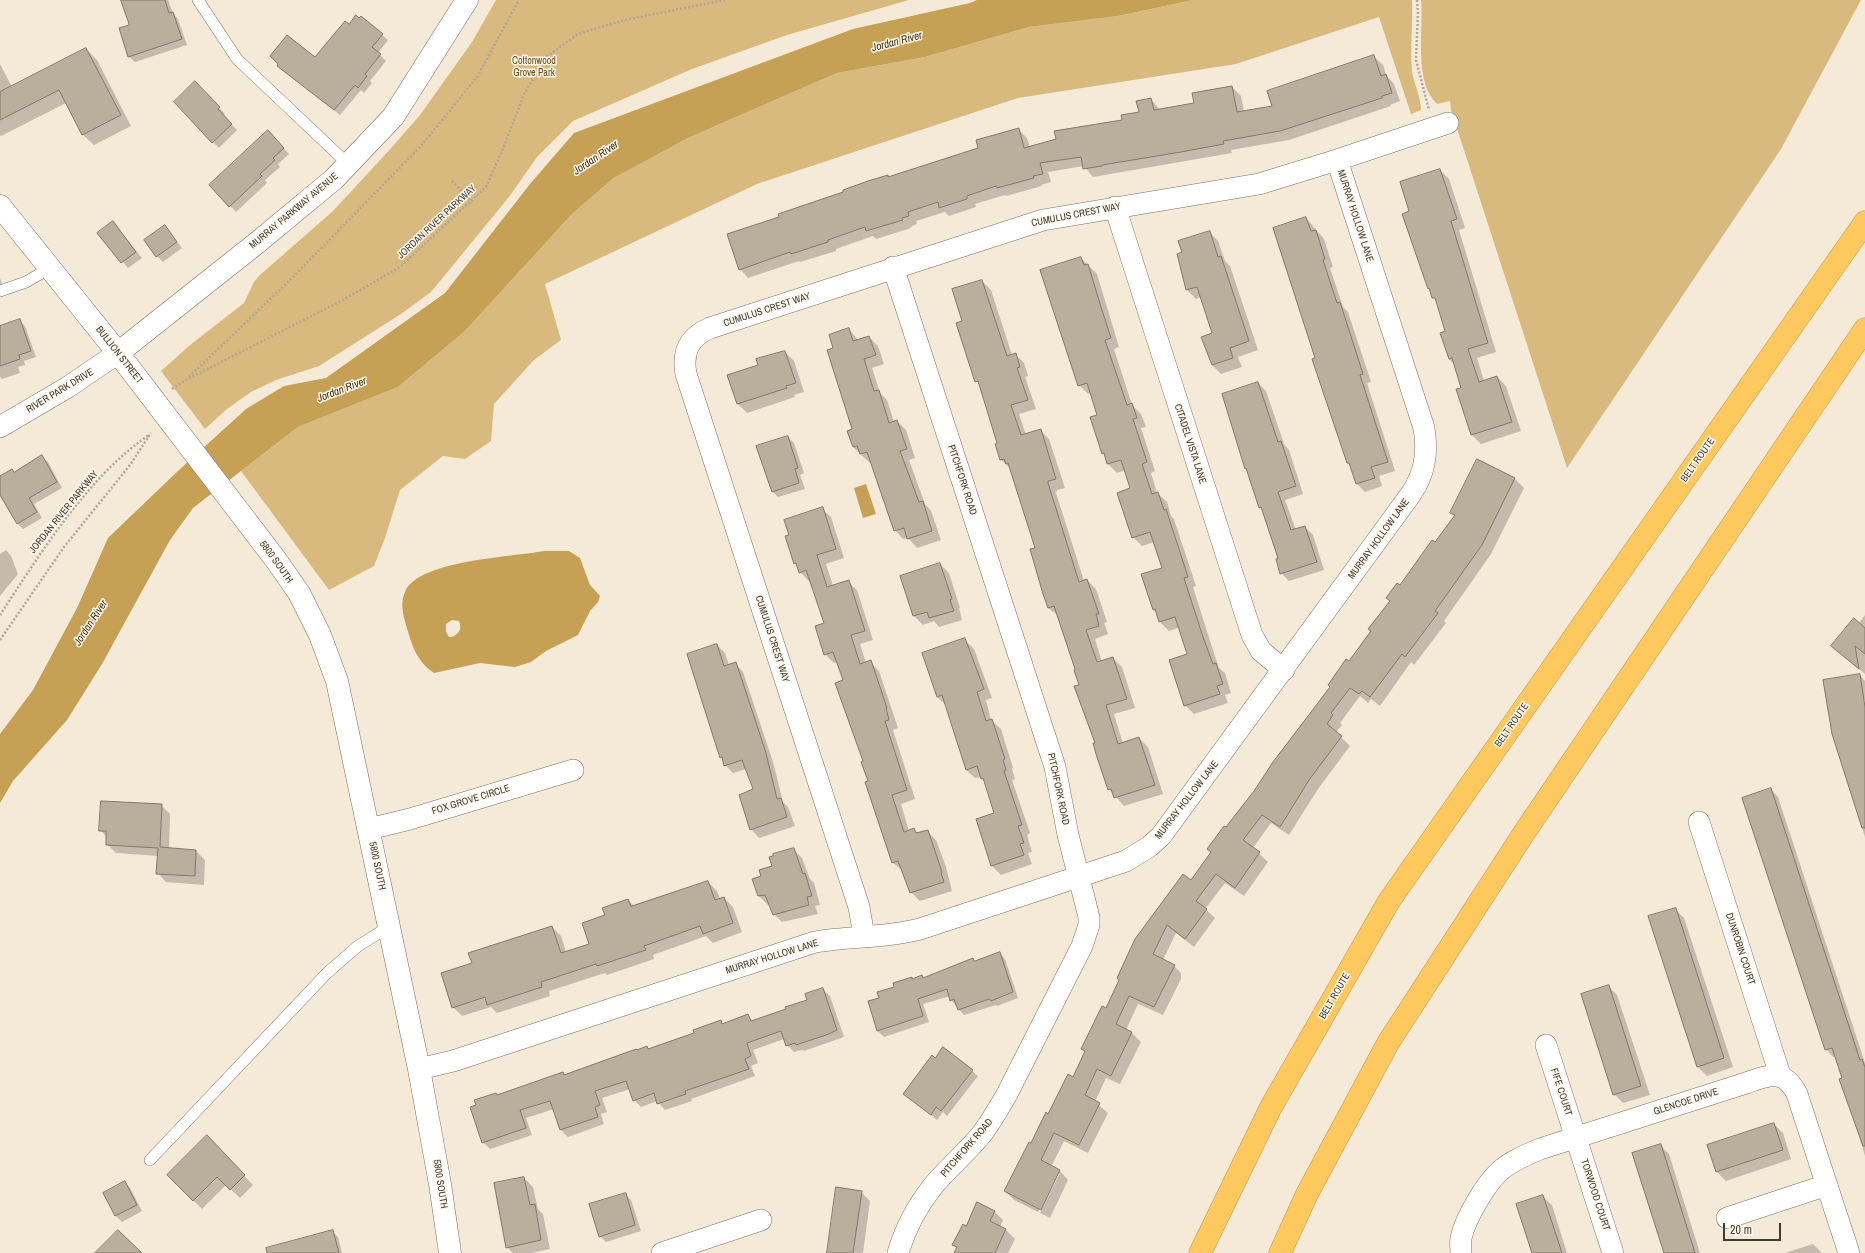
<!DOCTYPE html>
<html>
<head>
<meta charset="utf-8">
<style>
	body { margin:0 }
	#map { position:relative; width:1865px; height:1253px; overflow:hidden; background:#f5ead7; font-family:"Archivo Narrow",sans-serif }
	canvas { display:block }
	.scale { position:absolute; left:1723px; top:1223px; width:58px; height:18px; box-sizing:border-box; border:2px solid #3f3b34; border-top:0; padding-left:5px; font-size:12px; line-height:14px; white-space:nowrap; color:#3f3b34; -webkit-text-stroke:3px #fef8ec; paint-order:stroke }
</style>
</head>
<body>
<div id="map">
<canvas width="1865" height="1253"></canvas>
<div class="scale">20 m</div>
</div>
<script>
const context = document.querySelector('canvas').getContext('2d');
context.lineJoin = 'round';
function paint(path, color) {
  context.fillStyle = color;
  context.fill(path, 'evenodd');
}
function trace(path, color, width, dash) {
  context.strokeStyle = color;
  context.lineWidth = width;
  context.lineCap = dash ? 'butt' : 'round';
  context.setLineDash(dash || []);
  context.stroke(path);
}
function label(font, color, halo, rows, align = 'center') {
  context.font = font + ' "Archivo Narrow",sans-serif';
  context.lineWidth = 3;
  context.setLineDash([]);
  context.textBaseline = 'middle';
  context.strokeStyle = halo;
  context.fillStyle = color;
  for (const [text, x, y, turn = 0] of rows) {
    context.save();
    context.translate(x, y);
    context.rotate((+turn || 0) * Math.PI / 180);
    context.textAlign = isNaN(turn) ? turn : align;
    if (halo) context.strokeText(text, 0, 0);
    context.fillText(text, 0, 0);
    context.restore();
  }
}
const green = new Path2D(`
	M496,0H909L787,35L692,69L573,121L537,157L509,197L431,292L401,314L319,366L276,380L251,392L227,409L205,429L161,371L190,345L244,303L254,282L260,275L333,211L393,146L420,115L472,42Z
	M1193,0H1412C1413,24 1410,47 1412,71C1414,85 1421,96 1421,110L1411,114L1379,17L1236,64L1018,98L757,184L545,284L561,340L534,360L494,404L491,441L465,459L443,456L400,490L385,538L374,566L329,590L241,471L298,427L398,387L465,331L572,214L614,178L688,138L837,73L925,57L1029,27L1118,16Z
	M1421,0H1861L1781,149L1567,468L1451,110L1450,101L1437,104C1413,81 1424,30 1421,0Z`);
const water = new Path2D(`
	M977,0H1193L1118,16L1029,27L925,57L837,73L688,138L614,178L572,214L465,331L398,387L298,427L193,508L170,540L102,664L67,720L13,781L0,803V734L33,690L77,608L108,538L179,470L246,409L284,386L326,378L445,293L530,184L574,133L853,29L970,3Z
	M866,484L876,514L863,518L854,488Z
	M544,551H569L580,558L590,585L600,596L598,602L590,611L578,635L546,651L531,662L515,667L480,663L434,673C416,661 412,645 406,625C403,615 400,602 405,592C418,560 513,557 544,551ZM452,620L459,621C462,629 460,633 452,637H449L446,632V624Z`);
const shadow = new Path2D(`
	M122,0H168L173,13L178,19L187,45L135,62L129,57L131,25Z
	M349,26L382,35L388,40L378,53L386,61L370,81L372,83L364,93L361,90L340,115L284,71L315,59Z
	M86,49L97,60L131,126L94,145L83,135L66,103L1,136L0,135V64L12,87Z
	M1374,57L1383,65L1386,75L1394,84L1400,101L1390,105L1391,106L1289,140L1231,150L1232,153L1093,177L1084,166L1048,172L1051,182L1041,185L1042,186L1006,196L1005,195L975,204L976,207L949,216L945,212L916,221L917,224L910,227L911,228L876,239L873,236L836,249V251L800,262L799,261L748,278L740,269L780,217L887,176L889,178L980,148L1018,129L1027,138L1030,147L1123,121L1140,113L1151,99L1160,110L1195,104L1232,87L1241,96L1244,112L1273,107Z
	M195,83L225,114L223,115L237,130L219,148L213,142Z
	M274,138L289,154L278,164L280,167L265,180L267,183L236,212L210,185Z
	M1440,170L1449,179L1465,228L1459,230L1496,352L1477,358L1484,381L1497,377L1506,386L1521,431L1481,444L1472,435L1462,388L1454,364L1449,359L1441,333L1447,331L1437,301L1428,288L1410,212Z
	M1306,218L1324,239L1333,267L1330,268L1343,307L1348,312L1371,382L1367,383L1395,471L1379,476L1382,486L1365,492L1357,484L1351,466L1348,463L1316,358Z
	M113,222L142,258L128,268L99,233Z
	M165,226L182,248L163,262L157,256Z
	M1209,232L1218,241L1225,261L1230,266L1258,350L1238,357L1242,367L1221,374L1212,365L1213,334L1201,297L1196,299L1187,290L1178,254L1183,253Z
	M1081,258L1097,274L1119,347L1114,349L1132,405L1141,414L1146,427L1141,428L1155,471L1151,473L1157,493L1167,502L1171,516L1174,519L1196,586L1193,587L1212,647L1219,668L1225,673L1231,693L1225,695L1228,703L1194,714L1185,705L1188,654L1180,627L1169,631L1160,622L1157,613L1154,609L1163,568L1154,542L1142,546L1133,537L1132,489L1126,470L1117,473L1108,464L1092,418L1098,415L1091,393L1088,394L1079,385Z
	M0,278L4,290L0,291Z
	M982,281L991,290L1012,355L1015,354L1024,363L1028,376L1025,377L1036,409L1019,414L1026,435L1040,430L1049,439L1065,488L1057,490L1056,493L1084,581L1087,580L1096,589L1107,622L1104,623L1108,634L1095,639L1102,662L1113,658L1122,667L1135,708L1114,714L1123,744L1139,738L1148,747L1163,794L1124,806L1109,789L1077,670L1059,616L1048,608L1036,548L1011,469L1001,460L999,444L980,385L976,381L963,321Z
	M20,321L25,326L36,357L24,361L25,365L18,367L20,373L2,379L0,377V327Z
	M849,329L858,340L869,337L878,346L884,364L872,368L880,393L887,400L894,422L897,421L906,430L915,458L909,460L925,504L931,511L941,540L917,548L908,538L903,539L895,530L872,462L870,463L853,447V430L834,349Z
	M785,352L794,361L804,392L794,395L795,397L747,413L738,404L759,366L757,359Z
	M1258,383L1266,391L1284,444L1289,450L1303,494L1285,500L1296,530L1305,527L1313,535L1324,570L1289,581L1281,573L1279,559L1264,511L1260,507L1248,471L1245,468Z
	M788,437L794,443L804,473L800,475L805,489L778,497L773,492L768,482L757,447Z
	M42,457L48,462L62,488L34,504L42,518L23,529L17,523L0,493V477L14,473Z
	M1477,461L1515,479L1524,488L1491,554L1444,621L1446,623L1414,665L1411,662L1380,706L1371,699L1368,703L1360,696L1340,723L1342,725L1336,732L1350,746L1318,789L1289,835L1271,823L1253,848L1268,862L1244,896L1225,883L1205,909L1215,918L1194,947L1176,933L1163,960L1172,964L1181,973V979L1163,1015L1138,1004L1126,1030L1132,1033L1141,1042L1120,1084L1106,1078L1095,1102L1108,1113L1088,1153L1064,1141L1051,1167L1060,1171L1068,1180L1050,1218L1040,1213L1060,1173H1058L1038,1212L1014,1200L1005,1191L1049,1115L1074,1078L1106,1009L1227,829L1372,631L1400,586L1435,543L1455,516L1452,513Z
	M822,509L831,517L844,558L826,564L833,586L848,582L857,590L873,640L860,644L866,663L870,662L879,671L898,728L893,730L915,799L901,804L909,831L914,830L918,834L927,831L936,840L946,867L952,891L920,901L911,892L903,871L892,862L838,662L834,663L825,654V624L811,580L809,581L800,572L795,563L790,535Z
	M6,550L11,556L18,574L0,596V554Z
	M940,564L949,573L960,608H959L962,620L939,627L934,621L923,625L914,616Z
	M1865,615V674L1838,652Z
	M965,640L974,649L992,698L986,700L991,720L1001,729L1013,768L1012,769L1015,779L1012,780L1030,833L1027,835L1032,852L1028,853L1032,864L1001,875L992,866L995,813L985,782L981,777L975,778L966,770L946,705L937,697Z
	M717,645L725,653L729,665L735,663L743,672L773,762L783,802L788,807L795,826L759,838L751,829L755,790L746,769L733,773L725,765L721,757Z
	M1860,675L1865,681V700H1864L1865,705V837L1833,733Z
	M1771,789L1778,797L1865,1063V1156L1835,1056L1833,1057L1826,1049Z
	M161,805L170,814L169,849L196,851L205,860L204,885L166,882L158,873V856L116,853L107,844V837L100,830Z
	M793,849L802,858L810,879L814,883L820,905L815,906L818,914L782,922L773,913L769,904L768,905L759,896L753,880L762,877Z
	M708,882L717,891L720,899L724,898L733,907L742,932L713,943L706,936L653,955L654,959L607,975L605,973L549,991L550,996L497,1013L491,1007L462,1016L453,1007L473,964L552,927L561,936L566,952L591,944L606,916L628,900L634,906Z
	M1675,909L1684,918L1733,1067L1707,1076L1698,1067Z
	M1000,953L1005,959L1018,998L997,1006L996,1005L964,1015L951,1000L950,996L923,1004L929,1022L884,1037L878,1031L869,1002L880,998L911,978L913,980L922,977L924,978L973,959L975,961Z
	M1608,986L1617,995L1650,1095L1623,1103L1614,1094Z
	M823,989L830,996L844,1037L804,1051L802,1050L794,1052L787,1045L784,1039L753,1050L758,1063L751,1066L755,1076L691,1099L692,1101L665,1110L657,1101L641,1107L634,1100L630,1089L602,1098L607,1112L601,1114L604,1124L568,1137L561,1130L554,1109L526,1118L532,1135L490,1149L483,1142L497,1096L562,1073L565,1075L647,1048L650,1050L695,1033L720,1021L723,1024L748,1016L753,1021L787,1010L808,1000Z
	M935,1059L972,1071L978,1076L947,1116L943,1112L937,1120L905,1094Z
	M1774,1124L1783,1133L1791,1159L1726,1181L1717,1172Z
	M207,1137L253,1185L240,1198L226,1185L202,1209L168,1175Z
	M1660,1145L1669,1154L1700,1253H1665Z
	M524,1178L533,1187L538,1209L543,1214L550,1249L531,1253H513L507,1247Z
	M125,1182L130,1188L142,1211L122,1222L116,1216L104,1193Z
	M861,1192L870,1201L863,1253H828Z
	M625,1194L631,1200L641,1231L606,1242L600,1236Z
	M1543,1197L1552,1205L1567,1253H1533Z
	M994,1211L1003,1220L1000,1227L1006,1230L1015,1239L1008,1253H955L957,1248L954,1245L966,1227Z
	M332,1231L338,1237L342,1253H304Z
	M1813,1244L1822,1253H1785Z`);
const building = new Path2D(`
	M121,0H165L169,13L173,12L182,39L128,57L119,28L129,25Z
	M356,15L359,18L361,16L383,34L372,47L381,54L365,74L367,76L358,88L355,85L334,110L277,66L278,64L270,56L287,35L315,57L345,21L349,24Z
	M86,48L121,115L82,135L59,90L0,120V92Z
	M1374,55L1381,76L1386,74L1392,93L1382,96V98L1280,131L1223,141L1224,144L1181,152L1102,165V166L1083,169L1081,157L1040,163L1043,174L1033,176L1034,178L997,188L996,186L967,196V199L939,208L938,202L908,212L909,216L902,218L903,220L866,231L865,227L828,240V242L791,254L790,252L739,270L727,234L779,217L778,214L843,192V190L868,181L888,175V177L978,148L976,140L1019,128L1024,148L1056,139L1054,131L1122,120L1121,115L1139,112L1136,101L1151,98L1154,110L1194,103L1192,93L1232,86L1237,112L1272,106L1267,91Z
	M195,81L220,107L218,109L232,124L212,143L174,102Z
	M268,130L284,148L273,158L275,160L260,174L262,176L229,207L209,185Z
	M1440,169L1457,219L1451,221L1488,343L1468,349L1479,382L1497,376L1512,422L1471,435L1456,389L1461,388L1452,358L1449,359L1440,333L1445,331L1435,298H1432L1429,288L1428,289L1402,214L1409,211L1400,182Z
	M1306,217L1311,231L1316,230L1325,259L1323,260L1337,303L1340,302L1356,352L1363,374L1360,375L1388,462L1371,467L1375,478L1356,484L1349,463H1347L1312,359L1315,358L1273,228Z
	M113,221L136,252L121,263L97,233Z
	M165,225L177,242L156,257L144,240Z
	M1210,231L1218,257L1221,256L1249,341L1230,348L1233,358L1212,365L1201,337L1212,333L1197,287L1186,290L1177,254L1182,252L1178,241Z
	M1081,257L1084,265L1088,264L1101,307L1111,338L1105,340L1127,405L1132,403L1137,418L1133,419L1147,462L1142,464L1152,494L1158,492L1164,510L1166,509L1188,577L1184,578L1203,637L1213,664L1216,663L1223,684L1217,686L1220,694L1184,706L1169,660L1187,654L1175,617L1159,622L1155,609L1153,610L1141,574L1162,568L1150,532L1132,538L1117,493L1130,488L1121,460L1107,464L1104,453L1102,454L1090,417L1097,415L1087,383L1078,386L1040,270Z
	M982,280L1007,356L1016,353L1020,367L1017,368L1028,400L1011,405L1021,435L1041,429L1056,479L1048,481V483L1079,582L1087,579L1099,614H1096L1099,626L1086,630L1097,662L1113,657L1127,699L1106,705L1118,744L1139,737L1155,785L1114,798L1111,789L1108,790L1096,754L1093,743H1095L1074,686L1079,685L1074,670L1075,669L1054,606L1048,608L1043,594L1030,549L1035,548L1008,463L1006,464L1004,459L1000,460L995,444L997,443L978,381L975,382L956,323L962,321L952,289Z
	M20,319L31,351L19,355L20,359L0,366V326Z
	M849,328L853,341L869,336L876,355L864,359L874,391L879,390L889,423L897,420L907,449L900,451L919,502L923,501L932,531L907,539L904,528L894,531L867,452L860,454L857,446L853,447L847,431L852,429L827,350L833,348L829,335Z
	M785,351L796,383L786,386L787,388L737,404L727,375L758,365L756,359Z
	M1258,382L1278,442L1281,441L1296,486L1278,492L1291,530L1305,526L1317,562L1280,574L1276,559L1278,558L1261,507L1259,508L1246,468L1245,469L1222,394Z
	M788,436L798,468L795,469L799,483L772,492L756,446Z
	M42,455L57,482L29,498L37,512L17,524L0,495V476L12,469L14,472Z
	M1477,459L1515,478L1482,545L1435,611L1438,613L1405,657L1402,654L1370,697L1362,691L1359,694L1350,688L1331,713L1333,715L1327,724L1342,736L1309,780L1280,827L1262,815L1243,840L1260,852L1235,888L1216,874L1196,901L1207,909L1185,939L1167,925L1153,954L1175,965L1154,1007L1129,996L1116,1024L1132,1032L1111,1076L1097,1069L1085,1095L1100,1103L1079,1145L1054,1133L1041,1160L1060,1170L1041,1210L1004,1191L1029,1142L1031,1143L1046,1112L1048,1114L1068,1074L1073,1077L1085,1051L1081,1049L1102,1006L1106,1008L1119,980L1117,978L1135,939L1183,874L1191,880L1211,852L1207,849L1224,826L1226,827L1254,791L1273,762L1330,687L1328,685L1346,659L1349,661L1371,631L1368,629L1390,601L1386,598L1397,583L1400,585L1432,540L1435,542L1455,515L1450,513Z
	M823,507L836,549L817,555L827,587L849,580L865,631L851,635L860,664L871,660L887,708H886L889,720L885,721L907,790L892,795L904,832L914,828L916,833L928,830L942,872L941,873L944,882L910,893L898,861L892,863L865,782L868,781L861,762L863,761L835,683L843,680L833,652L824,655L815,626L824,623L806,570L799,573L796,563L794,564L785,536L789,535L784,520Z
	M940,563L952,599L950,600L954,611L929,618L927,612L913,616L900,576Z
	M1854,618L1865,628V654L1855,646L1859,669L1831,646Z
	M965,638L984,689L977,692L986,721L992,719L1005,759L1003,760L1006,770L1004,771L1022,825L1018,826L1024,843L1020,844L1024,855L991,866L976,819L994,813L983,778L981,779L977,766L966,770L942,695L937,697L922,653Z
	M717,644L724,666L736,662L766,753L777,799L781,798L787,817L750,830L739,795L753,789L742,760L724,766L722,757L720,758L687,654Z
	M1860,674L1865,707V828H1862L1832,734L1823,680Z
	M1771,788L1860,1060L1862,1059L1865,1067V1146H1863L1839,1079L1842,1078L1832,1048L1825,1050L1742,798Z
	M101,801L162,804L160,847L196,850L195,876L156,874L158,848L106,845V831H99Z
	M794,848L803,874L805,873L812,896L807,897L809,905L773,915L765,895L758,896L752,879L761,876L759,870L772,866L769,857L773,856V854Z
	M708,881L715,900L724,897L733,923L703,934L700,926L644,946L646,950L597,966L596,964L541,982L542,987L487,1005L485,997L452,1008L441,973L472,963L468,953L552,926L561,953L589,944L582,923L605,915L602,908L628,899L631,906Z
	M1676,908L1724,1058L1697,1067L1648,916Z
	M1000,952L1013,992L991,1001L989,999L958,1010L954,999L950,1001L947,989L918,999L923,1016L877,1031L868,1001L879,998L877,992L894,987L893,983L912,977V979L922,975L923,978L973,958L974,961Z
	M1609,985L1641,1086L1613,1095L1581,994Z
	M823,988L837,1030L829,1034L796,1045L795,1043L786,1046L781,1031L747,1043L751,1056L745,1059L749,1069L685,1091L686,1094L657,1104L654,1093L633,1101L626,1081L595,1091L600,1105L595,1107L598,1117L560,1130L550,1101L520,1110L526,1128L482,1143L470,1107L476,1105L474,1100L496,1093L497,1095L563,1072L564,1075L636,1049L637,1050L647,1046L648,1049L694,1033L693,1030L721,1020L722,1024L748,1014L751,1021L786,1009L785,1007L807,1000L805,994Z
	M943,1047L973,1070L941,1111L936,1107L931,1115L903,1094L932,1055L935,1058Z
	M1774,1123L1783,1150L1716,1172L1707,1145Z
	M207,1135L245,1175L230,1190L217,1177L193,1201L167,1175Z
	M1661,1144L1695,1253H1664L1632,1153Z
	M524,1177L530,1205L535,1204L541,1240L506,1248L494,1183Z
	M125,1181L137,1205L115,1216L103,1193Z
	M836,1187L862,1191L853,1253H827Z
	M626,1193L635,1225L599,1237L589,1204Z
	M1543,1195L1562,1253H1532L1516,1204Z
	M977,1202L995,1211L990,1221L1006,1229L995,1253H954L957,1247L952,1245L963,1224L966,1226Z
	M118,1230L142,1253H95Z
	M333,1230L339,1253H267L266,1248Z`);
const path = new Path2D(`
	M1417,0L1418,13L1416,60L1429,110
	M452,181L471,201
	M189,377L293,277L421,146L477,77L519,0
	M172,389L186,380L343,300L400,267L486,187L502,151L525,92L548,56L578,34L625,20L725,0
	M0,615C40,554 88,476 149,435
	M0,640L64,547L130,465L151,433`);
const service = new Path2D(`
	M198,0L237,59L348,164
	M0,291L26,282L50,268
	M150,1160L327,973L358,946L390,926`);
const minor = new Path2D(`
	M1115,207L1252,635L1261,651L1284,670
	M893,267L1055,767L1068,835L1089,917V925L1082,946L1007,1094C999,1108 991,1122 981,1135C966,1153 948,1168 933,1186C918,1205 905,1229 898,1253
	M0,427L68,387L118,353
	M1699,822L1780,1075
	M369,829L410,819L573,770
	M864,936L859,907L686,374C682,352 689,337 710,328L1043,220L1259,184L1337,160L1448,123
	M1546,1045L1613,1253
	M419,1069L453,1061L815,942C850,936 886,938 920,929L1126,861L1150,846L1161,836L1411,494C1425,473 1428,453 1424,428L1337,160
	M1727,1218L1827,1185
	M662,1253L761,1220
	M1461,1253C1461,1248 1460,1242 1461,1238C1465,1219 1486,1183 1500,1171C1511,1161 1526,1155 1540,1149L1746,1083C1769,1075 1784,1068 1797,1094L1849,1253`);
const tertiary = new Path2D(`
	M0,206L118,353L276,560L299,593L320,635L337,681L419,1069L440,1184L450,1253
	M118,353L258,242L334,179L393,117L467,0`);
const motorway = new Path2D(`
	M1200,1253L1271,1107L1389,901L1865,222
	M1280,1253L1307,1194L1388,1043L1524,833L1865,329`);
const parkNames = [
	["Cottonwood",534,61],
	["Grove Park",534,73]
];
const streetNames = [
	["MURRAY PARKWAY AVENUE",294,211,-40],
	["CUMULUS CREST WAY",1076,215,-11],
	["MURRAY HOLLOW LANE",1355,216,72],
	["JORDAN RIVER PARKWAY",437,222,-43],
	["CUMULUS CREST WAY",767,310,-18],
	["BULLION STREET",119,355,52],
	["RIVER PARK DRIVE",60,391,-31],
	["CITADEL VISTA LANE",1190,444,72],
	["BELT ROUTE",1698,460,-55],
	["PITCHFORK ROAD",962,480,72],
	["JORDAN RIVER PARKWAY",64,512,-51],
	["MURRAY HOLLOW LANE",1379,539,-54],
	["5800 SOUTH",276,562,54],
	["CUMULUS CREST WAY",772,639,72],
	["BELT ROUTE",1512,725,-55],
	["PITCHFORK ROAD",1058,789,78],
	["FOX GROVE CIRCLE",471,800,-17],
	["MURRAY HOLLOW LANE",1187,800,-52],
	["5800 SOUTH",377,866,78],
	["DUNROBIN COURT",1740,949,72],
	["MURRAY HOLLOW LANE",772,957,-17],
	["BELT ROUTE",1335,996,-60],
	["FIFE COURT",1561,1092,72],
	["GLENCOE DRIVE",1686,1102,-18],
	["PITCHFORK ROAD",967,1148,-49],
	["5800 SOUTH",440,1184,81],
	["TORWOOD COURT",1595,1195,72]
];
const waterNames = [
	["Jordan River",897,42,-15],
	["Jordan River",596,158,-34],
	["Jordan River",342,390,-21],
	["Jordan River",91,623,-57]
];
paint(green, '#d9ba7e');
paint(water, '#c5a055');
paint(shadow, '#0003');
paint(building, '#b9af9d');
trace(building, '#817867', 1);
trace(service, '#7a7160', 12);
trace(minor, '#7a7160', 22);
trace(tertiary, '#7a7160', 23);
trace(motorway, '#ba974f', 23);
trace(path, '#b0a799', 2.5, [2, 2]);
trace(service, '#fff', 11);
trace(minor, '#fff', 21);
trace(tertiary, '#fff', 22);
trace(motorway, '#fdc95e', 22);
label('10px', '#62480c', '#fef8ec', parkNames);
label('10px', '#3f3b34', '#fef8ec', streetNames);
label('italic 11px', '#3f2f0d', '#fef8ec', waterNames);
</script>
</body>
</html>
